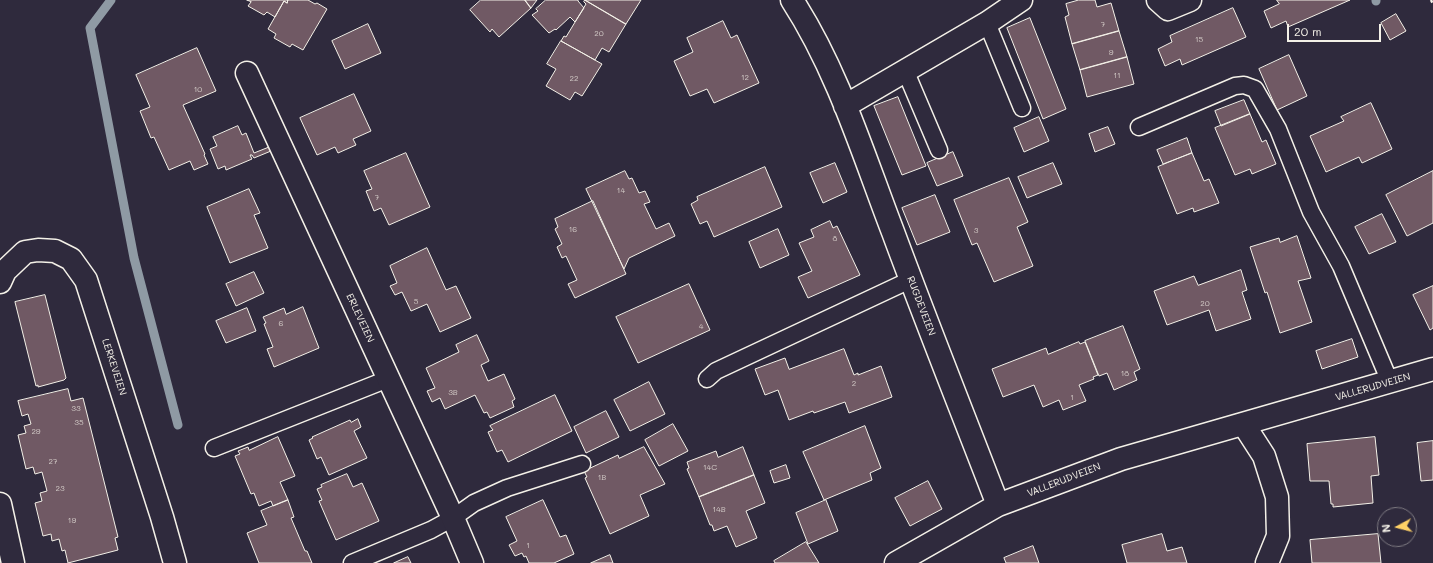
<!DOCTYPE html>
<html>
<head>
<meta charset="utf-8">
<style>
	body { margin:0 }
	#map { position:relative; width:1433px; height:563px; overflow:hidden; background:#2f2a3d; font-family:Mali,sans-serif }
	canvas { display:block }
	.north { position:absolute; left:1377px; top:507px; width:40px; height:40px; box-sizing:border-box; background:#2f2a3d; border:1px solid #7e7a81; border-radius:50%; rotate:263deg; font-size:11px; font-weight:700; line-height:16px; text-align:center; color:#f4f1e8 }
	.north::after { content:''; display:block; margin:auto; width:14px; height:18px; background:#ffd166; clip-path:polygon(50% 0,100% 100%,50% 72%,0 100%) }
	.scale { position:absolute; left:1287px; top:24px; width:94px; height:18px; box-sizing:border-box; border:2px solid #f4f1e8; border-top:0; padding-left:5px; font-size:12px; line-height:14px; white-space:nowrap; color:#f4f1e8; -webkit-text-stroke:3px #2f2a3d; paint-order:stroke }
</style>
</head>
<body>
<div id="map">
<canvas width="1433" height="563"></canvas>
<div class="north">N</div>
<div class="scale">20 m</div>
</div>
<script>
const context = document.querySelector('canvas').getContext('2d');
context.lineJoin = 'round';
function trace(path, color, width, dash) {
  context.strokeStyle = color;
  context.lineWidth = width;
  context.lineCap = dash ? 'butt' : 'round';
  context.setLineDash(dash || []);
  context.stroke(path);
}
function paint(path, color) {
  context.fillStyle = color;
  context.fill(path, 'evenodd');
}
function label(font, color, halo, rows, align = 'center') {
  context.font = font + ' Mali,sans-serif';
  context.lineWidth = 3.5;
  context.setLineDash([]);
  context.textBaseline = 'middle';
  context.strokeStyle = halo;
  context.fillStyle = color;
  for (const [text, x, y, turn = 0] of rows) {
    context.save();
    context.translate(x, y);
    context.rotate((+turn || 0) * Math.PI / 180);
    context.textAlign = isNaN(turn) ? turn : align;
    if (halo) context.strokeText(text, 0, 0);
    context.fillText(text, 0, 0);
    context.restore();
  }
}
const stream = new Path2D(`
	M111,0L90,28L134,258L178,425
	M1376,0V1`);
const building = new Path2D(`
	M247,0H288L287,3L284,1L275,17L267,12L264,15L248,6L251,2Z
	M288,0H308L315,4L317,3L327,9L303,50L292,44L290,47L274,38L276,34L268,29L284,1L287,3Z
	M481,0H525L531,8L499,37L492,29L490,32L470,10Z
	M525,0H537L531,8Z
	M546,0H578V1L584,8L575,22L570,17L556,30L555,29L549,33L532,15L538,11L536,9Z
	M585,0H641L626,24Z
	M585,0L626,24L609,52L602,48L595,60L561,41L564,36L566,37L586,4L584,2Z
	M1079,0H1095L1097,7L1111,3L1119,31L1072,44L1065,17L1069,15L1066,4Z
	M1277,0H1350L1288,27L1286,21L1271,28L1264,11L1279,4Z
	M1233,8L1246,37L1182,65L1180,59L1165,66L1158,49L1172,42L1170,36Z
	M1396,14L1406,31L1390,40L1381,23Z
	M1030,18L1066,109L1043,119L1007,28Z
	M723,21L731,38L737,35L759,83L714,103L707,89L690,96L674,61L693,52L687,38Z
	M368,24L381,53L345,69L332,41Z
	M1119,31L1127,57L1080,70L1072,44Z
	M561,41L602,64L582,96L575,92L570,100L546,86L556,69L547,64Z
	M197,48L216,91L183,105L205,154L204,155L208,164L194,170L190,161L169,170L154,137L151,138L140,111L150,107L136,75Z
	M1289,55L1307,96L1277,110L1259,69Z
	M1127,57L1134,84L1087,97L1080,70Z
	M354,94L371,131L353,139L356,145L338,153L335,147L317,155L300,118Z
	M898,97L926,166L902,175L874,106Z
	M1244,100L1250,114L1221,126L1215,111Z
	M1371,103L1392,149L1362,163L1359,157L1326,172L1310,136L1344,121L1341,117Z
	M1250,114L1262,142L1266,140L1276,164L1252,174L1250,169L1235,175L1215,128Z
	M1039,117L1049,141L1024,152L1014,128Z
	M238,126L242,135L246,133L254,153L269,147L271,151L254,158L252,155H250L252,159L226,170L225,166L218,169L210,149L217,146L213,137Z
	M1108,127L1115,144L1095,152L1089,134Z
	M1187,138L1192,153L1163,164L1157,150Z
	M953,152L963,176L937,186L927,163Z
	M406,153L430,207L389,225L381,208L374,211L366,191L372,189L364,171Z
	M1192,153L1204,181L1209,179L1219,203L1194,212L1193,208L1177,214L1158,167Z
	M835,163L847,192L823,203L810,173Z
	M1053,163L1062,184L1027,198L1018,177Z
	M765,167L782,207L714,237L707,221L700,224L691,204L698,200L697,197Z
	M625,171L629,179L632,178L639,193L645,191L650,202L644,204L656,229L669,223L675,236L629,258L624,269L586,189Z
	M1433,171V223L1407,236L1386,195Z
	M1009,178L1028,222L1017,227L1033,266L994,282L977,243L972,245L954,200Z
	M249,189L260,213L254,215L268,248L230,263L207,207Z
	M935,195L950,232L917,245L902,208Z
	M593,201L626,274L575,298L568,284L577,280L566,256L562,258L557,247L562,244L555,229L558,227L555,219Z
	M1382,214L1396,242L1369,254L1355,227Z
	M830,221L833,228L837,226L860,275L808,298L798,277L812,271L799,243L814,237L811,230Z
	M778,229L789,255L760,268L749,242Z
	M1297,236L1311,278L1298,281L1312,322L1280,333L1267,292L1265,293L1250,247L1279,238L1280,242Z
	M427,248L446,290L456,286L471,318L440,332L427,304L411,311L402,292L395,295L390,286L397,283L390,266Z
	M1241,270L1247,290L1242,292L1251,319L1216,331L1209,310L1167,325L1154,291L1194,276L1198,285Z
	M254,272L264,293L236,306L226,284Z
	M689,284L710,330L638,363L616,317Z
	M1433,286V328L1430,330L1413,295Z
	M45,295L66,378L64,380L38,387V385L36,386L15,302Z
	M303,307L319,348L274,367L267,349L273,347L264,324L266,323L263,317L284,308L286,314Z
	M247,308L256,331L226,343L216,321Z
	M1123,326L1140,369L1134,372L1137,380L1114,390L1107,373L1099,376L1085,341Z
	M477,335L489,361L481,365L488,381L504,374L515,399L512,401L514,407L490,418L487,412L484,413L475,395L445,409L440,398L432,402L427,391L435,388L426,368L459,352L456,345Z
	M1352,339L1358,357L1322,369L1316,351Z
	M1079,342L1080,344L1085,342L1098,375L1093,377L1094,379L1079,385L1086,401L1063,410L1059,400L1043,407L1034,385L1003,397L992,369L1046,348L1048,354Z
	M844,349L854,375L858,373V375L881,366L892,397L849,413L845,402L814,413L813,411L789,420L778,390L765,395L755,369L785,358L789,369Z
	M649,382L665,414L630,431L614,400Z
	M68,389L71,401L83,398L118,537L115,538L118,550L68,563L65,550L62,551L59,539L52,541L51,534L43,536L35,503L42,501L40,493L47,491L42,472L35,474L33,467L26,469L18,435L26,433L24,426L31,424L28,414L22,416L18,401Z
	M555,395L572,431L508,462L502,450L497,452L488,432L493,430L490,426Z
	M606,411L619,437L586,453L574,427Z
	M358,419L361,427L354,431L367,458L329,475L321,457L317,459L309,440L313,438L312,437L350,420L351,422Z
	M673,424L688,451L659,466L645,440Z
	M865,426L881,468L870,473L872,480L824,500L803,452Z
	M278,437L295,476L280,482L288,500L273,506L271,501L259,506L254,493L251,494L235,456L240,454L238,451L248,447L249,450Z
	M1375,437L1379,475L1371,476L1373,503L1333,507V504H1331L1329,481H1310L1307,444Z
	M1433,441V480L1421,481L1417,443Z
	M644,447L665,484L640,495L649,516L610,534L585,478L587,477L584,471L618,455L619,458Z
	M743,447L754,475L699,497L687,469L689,468L687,462L716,451L718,457Z
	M786,465L790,478L774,483L770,471Z
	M347,474L353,487L362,483L379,521L336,540L319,501L322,500L317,489L322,487L321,485Z
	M754,475L765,503L746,511L757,538L736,547L727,526L714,531L712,525H710L699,497Z
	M928,481L942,509L910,526L895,498Z
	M288,500L294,517L291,518L305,551H307L312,563H259L247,533L267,525L261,511Z
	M543,500L560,537L566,535L574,554L554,563H529L526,556L524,557L522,553L515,556L509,545L517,541L506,517Z
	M826,500L838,531L808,544L796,513Z
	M1162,534L1167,551L1182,547L1187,563H1127L1122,545Z
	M1378,534L1381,563H1312L1310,540Z
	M806,542L819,563H775L774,561Z
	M1033,546L1039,563H1006L1004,558Z
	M610,555L613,563H591Z
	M408,557L411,563H394Z`);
const path = new Path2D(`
	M1431,0L1433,4`);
const service = new Path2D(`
	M987,23L1022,108
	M905,70L939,150
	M1139,127L1235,86L1244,85L1255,89L1278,129L1311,212L1341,266L1390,382
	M707,379L716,371L910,280
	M214,448L388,379
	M352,563L431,530L453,518L474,503L507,488L582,464`);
const minor = new Path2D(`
	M792,0C838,71 863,154 893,232C927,324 963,414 998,505
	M1158,0L1168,9L1190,0
	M247,73L453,518L472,563
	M845,106L987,23L1021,0
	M0,282L5,271L25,252L38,250L55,251L71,259L86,280L162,517L175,563
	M1244,425L1264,456L1277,497L1278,536L1267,563
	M0,504L13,563
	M896,563L998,505L1121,459L1433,369`);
const numberNames = [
	["7",1103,25],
	["20",599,34],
	["15",1199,40],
	["9",1111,53],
	["11",1117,76],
	["12",745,78],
	["22",574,79],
	["10",198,90],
	["14",621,191],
	["7",377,198],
	["16",573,230],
	["3",976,231],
	["8",835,239],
	["5",416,302],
	["20",1205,304],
	["6",281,324],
	["4",701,327],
	["18",1125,374],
	["2",854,384],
	["3B",453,393],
	["1",1072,398],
	["33",76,409],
	["35",79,423],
	["29",36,432],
	["27",53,462],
	["14C",710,468],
	["1B",602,478],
	["23",60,489],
	["14B",719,510],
	["19",72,521],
	["1",528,546]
];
const streetNames = [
	["RUGDEVEIEN",921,306,69],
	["ERLEVEIEN",360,318,65],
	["LERKEVEIEN",114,367,72],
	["VALLERUDVEIEN",1373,387,-16],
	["VALLERUDVEIEN",1064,480,-21]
];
trace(stream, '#8f9aa4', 9);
paint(building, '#705964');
trace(building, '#f4f1e8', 1);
trace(service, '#f4f1e8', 19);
trace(minor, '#f4f1e8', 25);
trace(path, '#f4f1e8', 2.5, [3, 3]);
trace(service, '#2f2a3d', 16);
trace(minor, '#2f2a3d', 22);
label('8px', '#d3cbc7', null, numberNames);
label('10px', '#f4f1e8', '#2f2a3d', streetNames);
</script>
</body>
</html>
